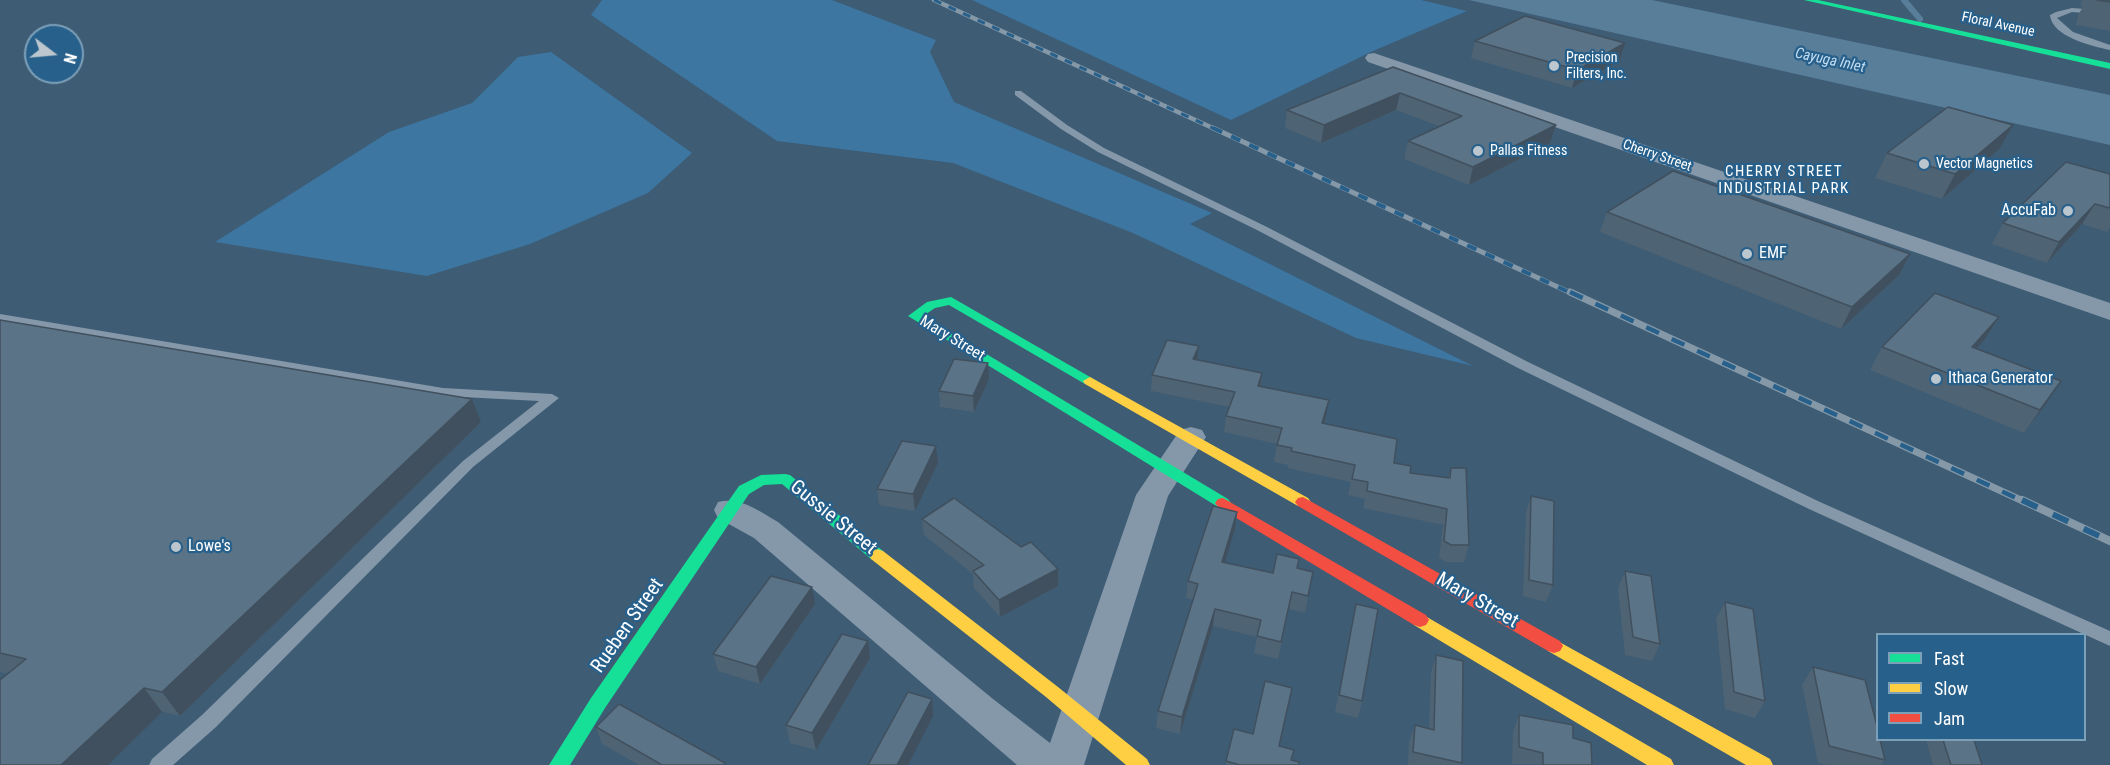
<!DOCTYPE html>
<html>
<head>
<meta charset="utf-8">
<style>
	body { margin:0 }
	#map { position:relative; width:2110px; height:765px; overflow:hidden; background:#3e5c74; font-family:"Roboto Condensed",sans-serif }
	canvas { display:block }
	.legend { position:absolute; left:1876px; top:633px; width:210px; height:108px; box-sizing:border-box; background:#27608b; border:2px solid #7da0b9; margin:0; padding:8px 10px; list-style:none; font-size:18px; color:#fff }
	.legend li { display:flex; align-items:center; gap:12px; height:30px }
	.legend b { width:30px; border:2px solid #7da0b9 }
	.north { position:absolute; left:24px; top:24px; width:60px; height:60px; box-sizing:border-box; background:#27608b; border:2px solid #7da0b9; border-radius:50%; rotate:106deg; font-size:16px; font-weight:700; line-height:24px; text-align:center; color:#fff }
	.north::after { content:''; display:block; margin:auto; width:21px; height:27px; background:#bbc6ce; clip-path:polygon(50% 0,100% 100%,50% 72%,0 100%) }
</style>
</head>
<body>
<div id="map">
<canvas width="2110" height="765"></canvas>
<ul class="legend">
<li><b style="height:8px;background:#16e098"></b>Fast</li>
<li><b style="height:8px;background:#ffcf43"></b>Slow</li>
<li><b style="height:8px;background:#f24e42"></b>Jam</li>
</ul>
<div class="north">N</div>
</div>
<script>
const context = document.querySelector('canvas').getContext('2d');
context.lineJoin = 'round';
function paint(path, color) {
  context.fillStyle = color;
  context.fill(path, 'evenodd');
}
function trace(path, color, width, dash) {
  context.strokeStyle = color;
  context.lineWidth = width;
  context.lineCap = dash ? 'butt' : 'round';
  context.setLineDash(dash || []);
  context.stroke(path);
}
function label(font, color, halo, rows, align = 'center') {
  context.font = font + ' "Roboto Condensed",sans-serif';
  context.lineWidth = 4.5;
  context.setLineDash([]);
  context.textBaseline = 'middle';
  context.strokeStyle = halo;
  context.fillStyle = color;
  for (const [text, x, y, turn = 0] of rows) {
    context.save();
    context.translate(x, y);
    context.rotate((+turn || 0) * Math.PI / 180);
    context.textAlign = isNaN(turn) ? turn : align;
    if (halo) context.strokeText(text, 0, 0);
    context.fillText(text, 0, 0);
    context.restore();
  }
}
const green = new Path2D(`
	M602,0H832L936,40L930,52L954,102L1212,213L1190,224L1473,366L1356,338L1133,233L953,163L777,141L591,15Z
	M972,0H1421L1467,11L1373,51L1231,120Z
	M551,52L692,153L648,193L530,244L427,276L215,242L389,132L472,103L518,57Z`);
const water = new Path2D(`
	M1469,0H1652L2110,95V145Z`);
const stream = new Path2D(`
	M1904,0L1920,19`);
const lane = new Path2D(`
	M2072,8L2110,11V15L2072,12L2057,18L2073,32L2110,45V50C2092,46 2052,37 2050,15L2056,12Z
	M1015,91H1021L1067,125L1104,148L1265,226L1528,362L1820,502L2110,631V646L1809,509L1518,368L1257,230L1098,152L1061,129L1015,95Z
	M0,314L443,388L552,394L559,398L473,467L216,727L173,765H149L152,759L202,715L463,461L539,401L443,396L0,322Z`);
const street = new Path2D(`
	M1374,53L2110,303V320L1368,62L1365,58L1368,54Z
	M1191,427L1202,430L1206,437L1168,496L1084,765H1017L754,538L718,518L714,510L718,502C740,496 759,511 778,522L993,699L1050,743L1136,495L1180,430Z`);
const fast = new Path2D(`
	M1804,0H1818L2110,63V69Z
	M951,297L1097,381L1095,384H1085L949,305L935,308L923,316L1228,499L1231,503L1228,507H1218L908,316L927,302Z
	M785,474L790,475L883,551L885,555L883,559L877,561L871,559L782,484L764,485L749,494L605,708L570,765H549L591,698L739,486L761,475Z`);
const slow = new Path2D(`
	M1090,377L1308,498L1311,502L1308,506H1298L1085,384L1083,381Z
	M877,549L883,551L1058,687L1147,759L1150,765H1126L1046,697L871,559L869,555L871,551Z
	M1420,613L1671,759L1674,765H1647L1414,625L1411,620L1414,615Z
	M1554,639L1770,759L1773,765H1746L1548,651L1545,646L1548,641Z`);
const jam = new Path2D(`
	M1303,497L1560,641L1563,646L1560,651L1554,653L1548,651L1298,506L1295,502L1298,498Z
	M1223,498L1426,615L1429,620L1426,625L1420,627L1414,625L1218,507L1215,503L1218,499Z`);
const railFar3 = new Path2D(`
	M934,0L1217,130`);
const railFar2 = new Path2D(`
	M1213,128L1573,294`);
const railFar1 = new Path2D(`
	M1570,292L2025,502`);
const rail = new Path2D(`
	M2022,500L2110,541`);
const wall = new Path2D(`
	M2082,0H2110V31L2076,25L2078,15L2083,7L2080,6Z
	M1475,41L1625,43L1620,60L1572,88L1471,58Z
	M1393,67L1556,125L1550,143L1469,185L1404,159L1408,141L1439,126L1396,110L1321,143L1285,128L1287,110Z
	M2000,148L1942,199L1875,178L1887,153Z
	M2110,174V228L2107,232L2082,224L2047,263L1992,244L2003,223Z
	M1607,212L1910,254L1899,275L1841,329L1600,232Z
	M1999,317L1985,339L1976,349L2046,404L2024,433L1870,370L1882,347Z
	M0,320L481,422L180,716L0,672Z
	M1199,346L1197,360L1262,373L1261,386L1326,416L1324,424L1394,463L1410,473L1448,478L1451,468L1469,545L1464,562H1446L1439,558L1443,525L1363,508L1365,499L1348,495L1351,482L1288,468V465L1274,462L1277,444L1224,432L1226,416L1230,407L1151,391L1152,375Z
	M988,363L989,379L974,412L940,407L939,391Z
	M936,446L938,463L915,511L879,505L877,489Z
	M1531,496L1553,585L1546,602L1523,596L1526,512Z
	M1237,512L1235,529L1224,563L1273,573L1297,568L1313,572L1305,613L1289,609L1278,659L1254,653L1257,637L1213,626L1180,734L1156,728L1158,711L1193,600L1186,598L1188,581Z
	M922,519L1021,547L1058,569V586L1000,617L974,588L973,574L924,535Z
	M1625,571L1660,644L1652,661L1625,655L1618,588Z
	M1725,602L1765,701L1755,718L1725,709L1716,619Z
	M815,604L760,684L718,671L713,654Z
	M1356,604L1362,701L1358,718L1335,712Z
	M868,641L870,658L816,750L790,743L786,725Z
	M1436,655L1462,763L1461,765H1408L1409,742L1415,725L1429,729L1431,672Z
	M1813,667L1885,760L1881,765H1827L1818,763L1802,685Z
	M1519,715L1573,738L1592,765L1512,764L1513,732Z
	M596,727L726,765H639L602,744Z
	M1926,740H1974L1982,765H1933Z
	M1280,746L1294,750L1292,760L1299,765H1226V761Z`);
const shadedWall = new Path2D(`
	M1625,43L1620,60L1572,88L1577,70Z
	M1400,93L1396,110L1321,143L1324,125Z
	M1556,125L1550,143L1469,185L1473,167Z
	M2013,125L2000,148L1942,199L1955,174Z
	M2095,204L2082,224L2047,263L2059,242Z
	M1910,254L1899,275L1841,329L1852,307Z
	M1999,317L1985,339L1958,370L1972,347Z
	M1199,346L1197,362L1193,359Z
	M988,363L989,379L974,412L973,396Z
	M1262,373L1260,388L1258,386Z
	M2061,381L2046,404L2024,433L2040,410Z
	M472,399L481,422L180,716L162,692Z
	M1329,400L1326,416L1319,440L1322,423Z
	M936,446L938,463L915,511L913,494Z
	M1237,512L1235,529L1220,579L1222,562Z
	M1058,569V586L1000,617L999,600Z
	M812,587L815,604L760,684L756,667Z
	M1215,609L1213,626L1180,734L1182,717Z
	M868,641L870,658L816,750L812,733Z
	M144,688L162,712L108,765H61Z
	M932,699L933,716L908,765H897Z`);
const building = new Path2D(`
	M2097,0H2110V2Z
	M1525,16L1625,43L1577,70L1475,41Z
	M1393,67L1556,125L1473,167L1408,141L1462,116L1400,93L1324,125L1287,110Z
	M1948,107L2013,125L1955,174L1887,153Z
	M2066,162L2110,174V208L2095,204L2059,242L2003,223Z
	M1673,171L1910,254L1852,307L1607,212Z
	M1935,293L1999,317L1972,347L2061,381L2040,410L1882,347Z
	M0,320L472,399L162,692L144,688L61,765H0V680L26,659L0,653Z
	M1167,340L1199,346L1193,359L1262,373L1258,386L1329,400L1322,423L1397,439L1394,463L1411,466L1410,473L1450,478L1451,468H1466L1469,545H1451L1444,541L1447,509L1367,491L1368,482L1352,479L1355,465L1291,451L1292,448L1277,445L1282,428L1226,416L1235,392L1152,375Z
	M954,359L988,363L973,396L939,391Z
	M902,441L936,446L913,494L877,489Z
	M1531,496L1554,501L1553,585L1529,580Z
	M954,498L1021,547L1031,542L1058,569L999,600L973,571L984,565L922,519Z
	M1213,506L1237,512L1222,562L1273,573L1277,554L1299,559L1297,568L1313,572L1308,596L1292,592L1281,642L1257,636L1261,620L1215,609L1182,717L1158,711L1198,584L1188,581Z
	M1625,571L1651,576L1660,644L1633,637Z
	M771,576L812,587L756,667L713,654Z
	M1725,602L1753,609L1765,701L1734,692Z
	M1356,604L1378,609L1362,701L1339,695Z
	M842,634L868,641L812,733L786,725Z
	M1436,655L1463,661L1462,763L1413,752L1415,725L1434,730Z
	M1813,667L1865,680L1878,730V740H1880L1885,760L1829,746Z
	M1265,681L1292,688L1279,746L1294,750L1291,760L1299,762V765H1240L1226,761L1234,729L1253,734Z
	M908,692L932,699L897,765H868Z
	M619,704L725,763L724,765H662L596,727Z
	M1519,715L1573,725V738L1591,743L1592,765H1543V753L1519,747Z
	M1943,740H1974L1982,765H1951Z`);
const markers = [
	[1554,66,6,"#bbc6ce"],
	[1478,151,6,"#bbc6ce"],
	[1924,164,6,"#bbc6ce"],
	[2068,211,6,"#bbc6ce"],
	[1747,254,6,"#bbc6ce"],
	[1936,379,6,"#bbc6ce"],
	[176,547,6,"#bbc6ce"]
];
const farStreetnames = [
	["Floral Avenue",1998,25,12],
	["Cherry Street",1657,156,19]
];
const farPoinames = [
	["Precision",1566,58],
	["Filters, Inc.",1566,74],
	["Pallas Fitness",1490,151],
	["Vector Magnetics",1936,164]
];
const farWaternames = [
	["Cayuga Inlet",1830,61,12]
];
const farNeighbourhoodnames = [
	["CHERRY STREET",1784,172],
	["INDUSTRIAL PARK",1784,189]
];
const poiNames = [
	["AccuFab",2056,211,"right"],
	["EMF",1759,254],
	["Ithaca Generator",1948,379],
	["Lowe's",188,547]
];
const streetNames = [
	["Mary Street",952,339,31]
];
const nearStreetnames = [
	["Gussie Street",833,518,39],
	["Mary Street",1477,601,30],
	["Rueben Street",628,626,-55]
];
paint(green, '#3c76a1');
paint(water, '#587e9a');
trace(stream, '#587e9a', 6);
paint(lane, '#8598a9');
paint(street, '#8598a9');
paint(fast, '#16e098');
paint(slow, '#ffcf43');
paint(jam, '#f24e42');
trace(railFar3, '#8598a7', 4.5);
trace(railFar2, '#8598a7', 5);
trace(railFar1, '#8598a7', 7);
trace(rail, '#8598a7', 8);
trace(railFar3, '#27608b', 3, [8]);
trace(railFar2, '#27608b', 4, [10]);
trace(railFar1, '#27608b', 4.5, [14]);
trace(rail, '#27608b', 6, [17]);
paint(wall, '#4e6373');
paint(shadedWall, '#40505e');
paint(building, '#5b7386');
trace(building, '#40505e', 1.5);
for (const [x, y, r, color] of markers) {
  const dot = new Path2D();
  dot.arc(x, y, r, 0, 2 * Math.PI);
  context.fillStyle = color;
  context.fill(dot);
  trace(dot, '#27608b', 2);
}
label('14px', '#fff', '#27608b', farStreetnames);
label('14px', '#fff', '#27608b', farPoinames, 'left');
label('italic 15px', '#c2ddf1', '#27608b', farWaternames);
context.letterSpacing = '1.5px';
label('15px', '#fff', '#27608b', farNeighbourhoodnames);
context.letterSpacing = '0px';
label('16px', '#fff', '#27608b', poiNames, 'left');
label('16px', '#fff', '#27608b', streetNames);
label('20px', '#fff', '#27608b', nearStreetnames);
</script>
</body>
</html>
